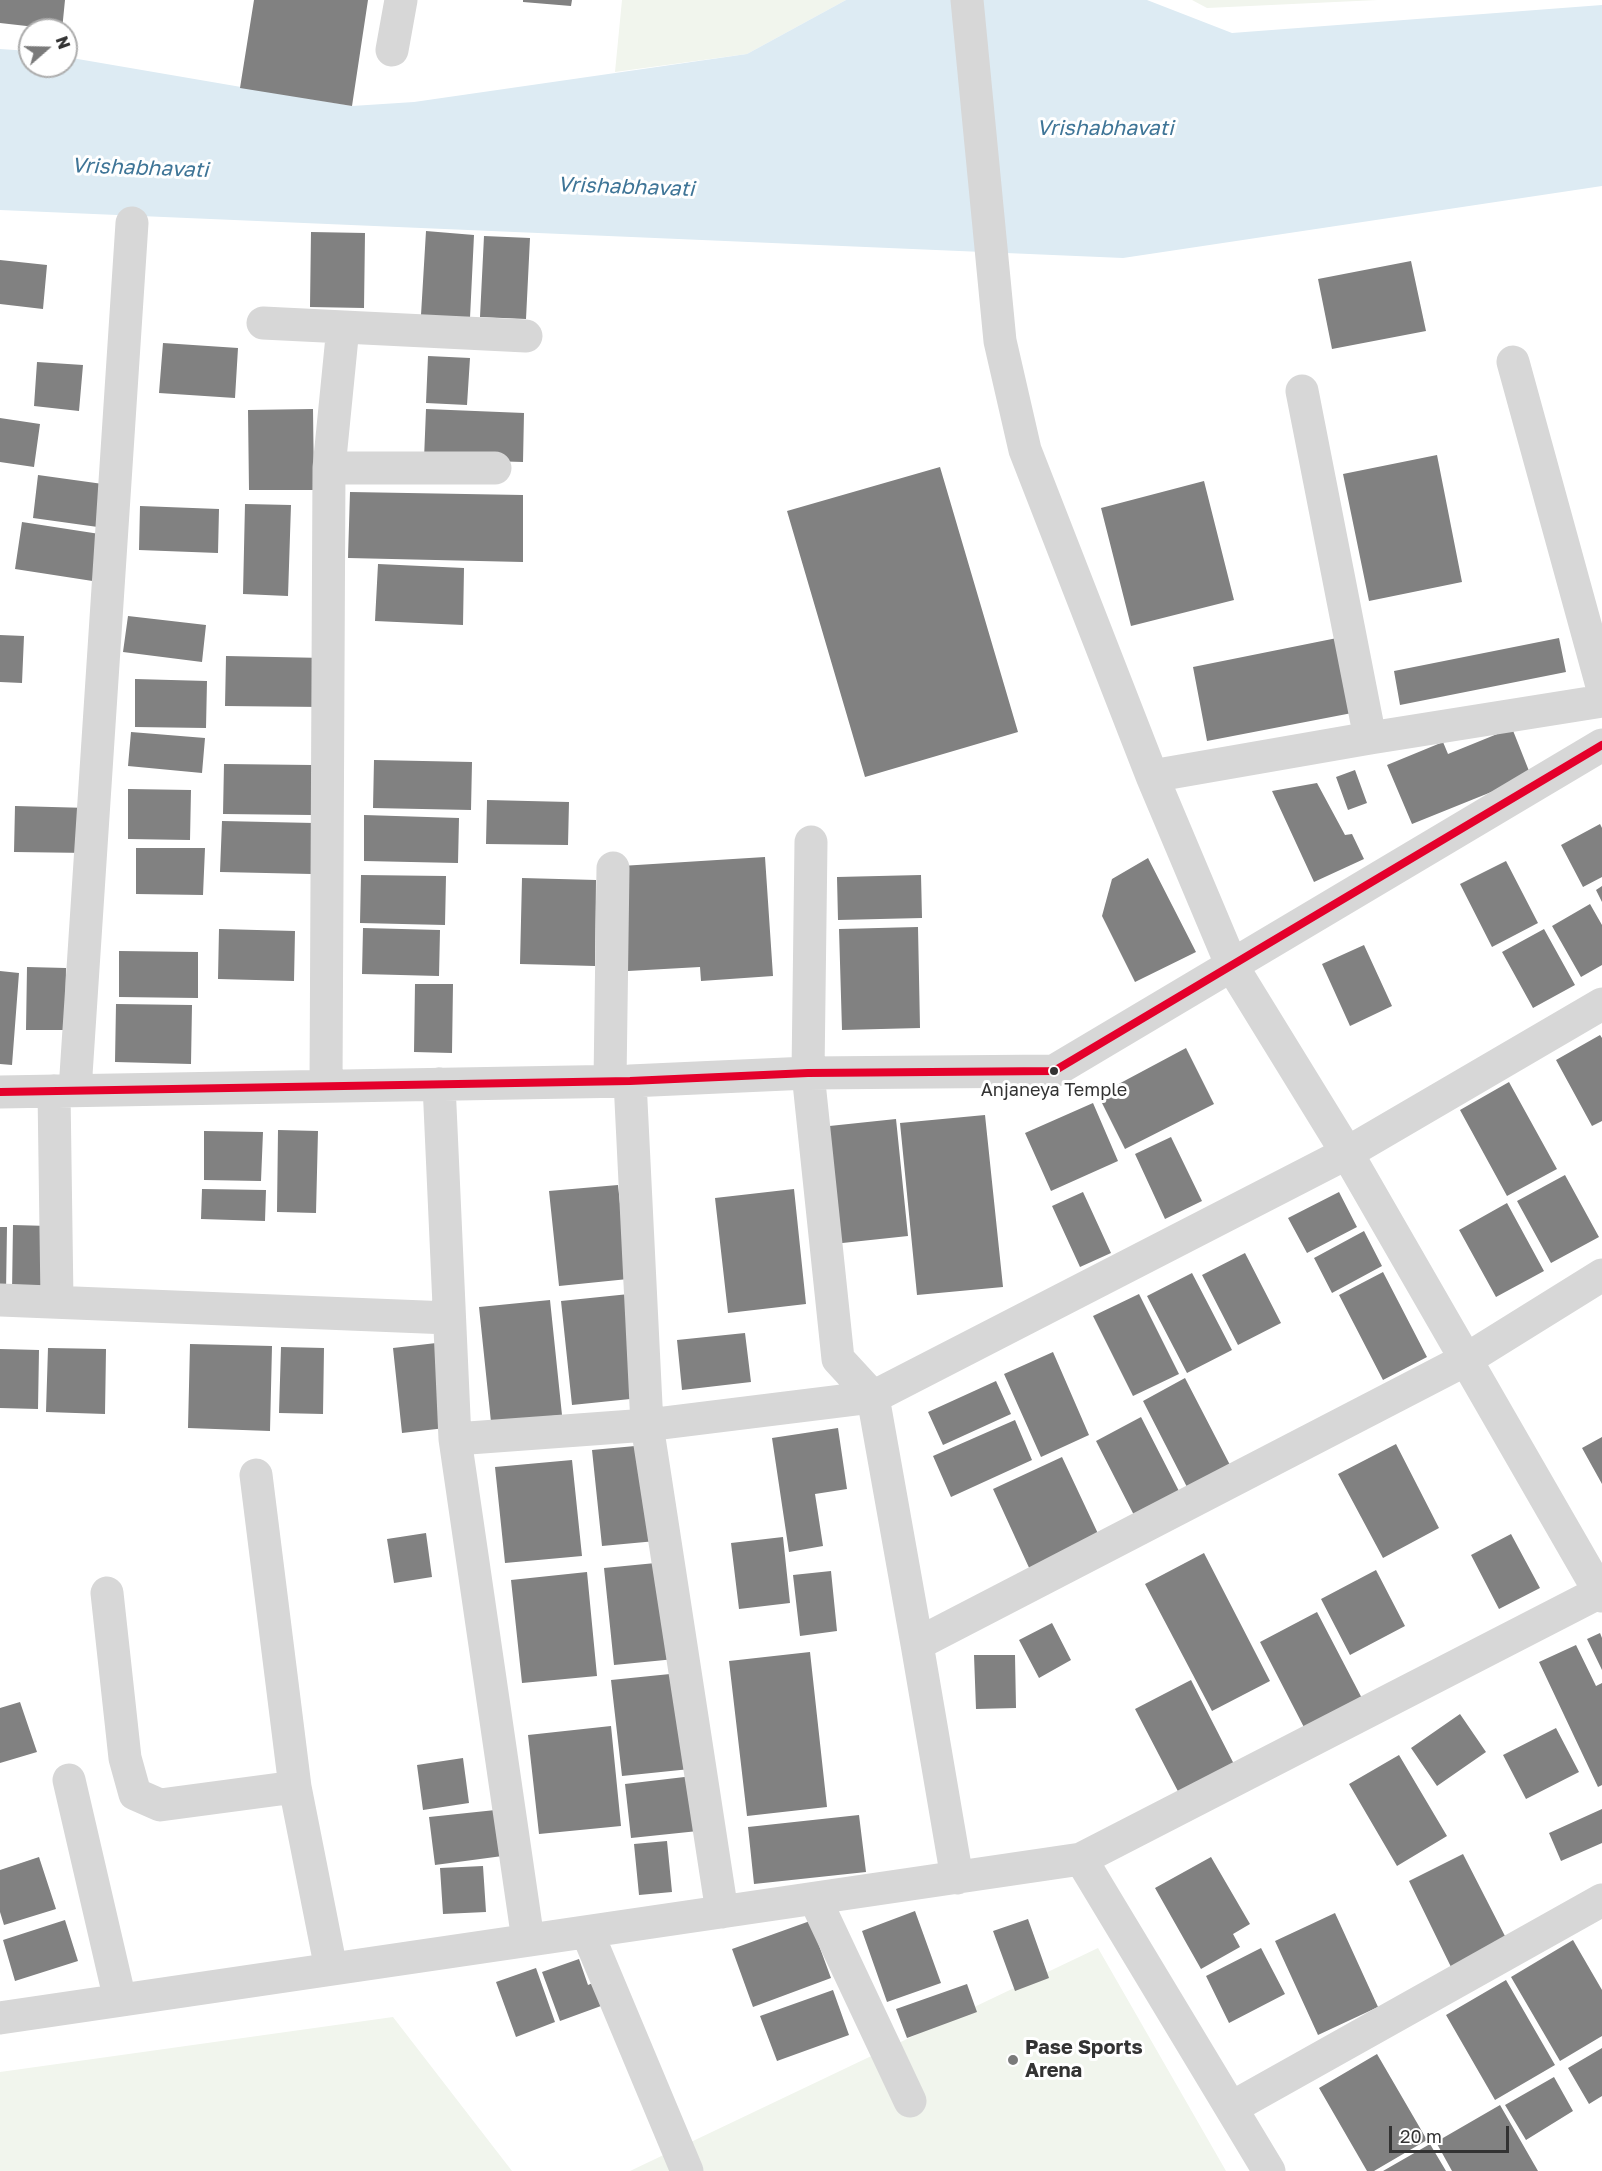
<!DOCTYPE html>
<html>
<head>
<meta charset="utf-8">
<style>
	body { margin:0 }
	#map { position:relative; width:1602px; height:2171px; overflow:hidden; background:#fff; font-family:"Golos Text",sans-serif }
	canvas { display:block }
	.north { position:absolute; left:18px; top:18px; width:60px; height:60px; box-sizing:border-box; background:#fff; border:2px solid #adadad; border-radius:50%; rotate:70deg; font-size:16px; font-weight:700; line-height:24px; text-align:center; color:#333 }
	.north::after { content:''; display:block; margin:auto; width:21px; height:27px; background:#7a7a7a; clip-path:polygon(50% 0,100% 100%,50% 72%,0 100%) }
	.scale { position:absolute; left:1389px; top:2126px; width:120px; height:27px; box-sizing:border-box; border:3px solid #333; border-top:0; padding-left:8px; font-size:18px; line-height:21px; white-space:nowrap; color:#333; -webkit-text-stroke:4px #fff; paint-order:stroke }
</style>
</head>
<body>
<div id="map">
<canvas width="1602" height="2171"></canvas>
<div class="north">N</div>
<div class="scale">20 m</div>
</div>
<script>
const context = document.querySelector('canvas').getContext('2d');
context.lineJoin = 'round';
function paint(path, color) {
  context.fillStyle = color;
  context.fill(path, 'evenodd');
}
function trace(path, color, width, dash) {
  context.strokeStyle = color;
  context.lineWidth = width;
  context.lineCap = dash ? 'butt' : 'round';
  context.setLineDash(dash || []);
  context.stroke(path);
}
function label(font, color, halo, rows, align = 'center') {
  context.font = font + ' "Golos Text",sans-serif';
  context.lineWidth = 6;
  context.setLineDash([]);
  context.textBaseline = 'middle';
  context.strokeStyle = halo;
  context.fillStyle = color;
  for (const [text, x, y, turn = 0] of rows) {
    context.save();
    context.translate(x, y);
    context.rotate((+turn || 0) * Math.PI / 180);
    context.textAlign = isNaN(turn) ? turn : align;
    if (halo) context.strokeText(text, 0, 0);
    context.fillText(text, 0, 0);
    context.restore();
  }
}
const green = new Path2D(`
	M622,0H846L747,54L615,72Z
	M1192,0H1378L1207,8Z
	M1098,1948L1226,2171H630Z
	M393,2017L512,2171H0V2072Z`);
const water = new Path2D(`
	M846,0H1147L1232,33L1602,5V186L1123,258L0,210V49L30,51V66H66V57L352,106L414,102L747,54Z`);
const building = new Path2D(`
	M0,0H65L62,30L0,23Z
	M254,0H368L352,106L240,88Z
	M523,0H572L571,6L523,2Z
	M426,231L474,235L470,318L421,315Z
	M311,232L365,233L364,308L310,307Z
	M484,236L530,238L526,319L480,317Z
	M0,260L47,265L43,309L0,304Z
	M1411,261L1426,331L1332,349L1318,279Z
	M163,343L238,348L235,398L159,393Z
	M428,356L470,358L467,405L426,403Z
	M37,362L83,365L79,411L34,406Z
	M313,409L314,490H249L248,410Z
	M426,409L524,413L523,462L424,459Z
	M0,418L40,424L34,467L0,462Z
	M1437,455L1462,582L1369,601L1343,474Z
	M940,467L1018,732L865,777L787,511Z
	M38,475L110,485L105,528L33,518Z
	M1204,481L1234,600L1131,626L1101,508Z
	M350,492L523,495V562L348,558Z
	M245,504L291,505L288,596L243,594Z
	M140,506L219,509L218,553L139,550Z
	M22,522L106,535L99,582L15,569Z
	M378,564L464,568L463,625L375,621Z
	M128,616L206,625L202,662L123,652Z
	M0,635L24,636L22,683L0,682Z
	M1337,638L1352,713L1207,741L1193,667Z
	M1559,638L1566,672L1400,705L1394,671Z
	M226,656L325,658L323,707L225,706Z
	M135,679L207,681L206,728L135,727Z
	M1512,728L1531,776L1412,824L1387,765L1443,742L1448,754Z
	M131,732L205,738L202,773L128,766Z
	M374,760L472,762L471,810L373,808Z
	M224,764L312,765V815L223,814Z
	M1355,770L1367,803L1348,810L1336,777Z
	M1317,783L1345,835L1352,834L1364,859L1314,882L1272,791Z
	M128,789L191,790L190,840L128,839Z
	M487,800L569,802L568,845L486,844Z
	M15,806L89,808V853L14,852Z
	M364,815L459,818L458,863L364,861Z
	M222,821L314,823L312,874L220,872Z
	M1600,824L1602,828V877L1583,887L1561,845Z
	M136,848H205L203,895L136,894Z
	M765,857L773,976L701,981L700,967L628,971L621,866Z
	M1148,858L1196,952L1135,982L1102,916L1112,879Z
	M1506,861L1538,923L1492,947L1460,884Z
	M361,875L446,876L445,925L360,923Z
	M921,875L922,918L838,920L837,877Z
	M522,878L596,880L595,966L520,964Z
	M1602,886V902L1596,890Z
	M1590,904L1602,925V965L1581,977L1552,926Z
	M918,927L920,1028L842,1030L839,929Z
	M363,928L440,930L439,976L362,974Z
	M219,929L295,931L294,981L218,979Z
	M1544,929L1575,985L1533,1008L1502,952Z
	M1364,945L1392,1006L1350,1026L1322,964Z
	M119,951L198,952V998L119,997Z
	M27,967L66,968L65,1030H26Z
	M0,971L19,973L12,1065L0,1064Z
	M415,984H453L452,1053L414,1052Z
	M116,1004L192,1005L191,1064L115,1062Z
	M1600,1035L1602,1038V1121L1592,1126L1556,1060Z
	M1186,1048L1214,1104L1125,1149L1098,1095Z
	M1509,1082L1557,1169L1507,1196L1460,1110Z
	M1093,1103L1118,1161L1051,1191L1025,1133Z
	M985,1115L1003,1287L917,1295L900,1123Z
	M896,1119L908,1236L833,1244L820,1127Z
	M278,1130L318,1131L316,1213L277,1212Z
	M204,1131L263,1132L261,1181L204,1180Z
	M1171,1137L1202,1201L1165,1219L1135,1154Z
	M1565,1175L1599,1237L1551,1263L1517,1201Z
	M618,1185L628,1279L559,1286L549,1191Z
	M202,1189L266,1190L265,1221L201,1219Z
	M794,1189L806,1304L728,1313L715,1198Z
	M1083,1192L1111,1253L1080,1267L1052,1206Z
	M1339,1192L1357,1227L1307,1253L1288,1218Z
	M1507,1203L1544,1271L1496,1297L1459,1230Z
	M13,1225L49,1226L48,1293L12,1292Z
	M0,1227H7L6,1292H0Z
	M1364,1231L1382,1266L1332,1293L1314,1258Z
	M1245,1253L1281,1323L1238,1345L1202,1275Z
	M1383,1272L1427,1357L1383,1380L1339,1295Z
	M1192,1273L1232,1350L1187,1373L1147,1296Z
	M629,1294L640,1398L572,1405L561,1301Z
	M1139,1294L1179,1374L1133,1396L1093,1316Z
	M550,1300L562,1415L491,1422L479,1307Z
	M745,1333L751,1382L682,1390L677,1340Z
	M445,1342L454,1427L402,1433L393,1348Z
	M190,1344L272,1346L270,1431L188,1428Z
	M281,1347L324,1348L323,1414L279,1413Z
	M48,1348L106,1349L105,1414L46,1412Z
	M0,1349L39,1350L38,1409L0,1408Z
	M1053,1352L1089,1435L1041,1457L1004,1374Z
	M1185,1378L1230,1465L1187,1487L1143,1401Z
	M996,1381L1011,1414L943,1445L928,1412Z
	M1141,1417L1181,1495L1136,1519L1096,1441Z
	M1015,1420L1032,1460L951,1497L933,1456Z
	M838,1428L847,1489L815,1494L823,1546L789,1552L772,1438Z
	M1602,1437V1484L1582,1448Z
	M1396,1444L1439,1528L1383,1558L1338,1474Z
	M646,1445L656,1541L602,1546L592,1450Z
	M1062,1457L1101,1540L1031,1572L993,1489Z
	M572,1460L582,1556L505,1563L495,1467Z
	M426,1533L432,1577L394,1583L387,1539Z
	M1511,1534L1540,1588L1499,1609L1471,1555Z
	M783,1537L790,1603L739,1609L731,1543Z
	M1204,1553L1270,1681L1212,1711L1145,1584Z
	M666,1562L675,1659L614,1665L604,1568Z
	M1376,1570L1405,1626L1350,1655L1321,1599Z
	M831,1571L837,1631L800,1636L793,1575Z
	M587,1572L597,1676L522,1683L511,1580Z
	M1317,1612L1366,1706L1308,1735L1260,1642Z
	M1052,1623L1071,1660L1039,1678L1019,1640Z
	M1600,1633L1602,1638V1670L1587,1639Z
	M1576,1645L1596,1686L1602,1683V1785L1598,1787L1539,1662Z
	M810,1652L827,1807L747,1816L729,1661Z
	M974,1655H1015L1016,1708L976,1709Z
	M680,1673L690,1769L622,1776L611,1680Z
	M1191,1680L1237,1770L1182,1799L1135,1709Z
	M20,1702L37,1752L0,1763V1708Z
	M1460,1714L1486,1752L1437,1786L1411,1748Z
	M611,1726L621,1826L539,1834L528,1735Z
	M1556,1728L1579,1772L1526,1799L1503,1755Z
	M1399,1755L1447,1836L1397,1866L1349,1784Z
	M463,1758L469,1803L423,1810L417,1765Z
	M693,1776L698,1831L631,1838L625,1784Z
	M505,1809L510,1855L435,1865L429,1817Z
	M1602,1809V1843L1561,1861L1549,1833Z
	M859,1815L866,1872L754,1884L748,1827Z
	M667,1841L672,1892L639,1895L634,1844Z
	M1463,1854L1507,1940L1451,1967L1409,1881Z
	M39,1857L56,1909L4,1925L0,1912V1870Z
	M1211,1857L1250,1924L1233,1934L1240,1947L1201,1969L1155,1888Z
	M483,1866L486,1912L443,1914L440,1868Z
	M915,1911L941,1983L887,2002L862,1931Z
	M1335,1913L1378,2007L1318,2035L1275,1941Z
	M1028,1919L1049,1978L1015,1991L993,1931Z
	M65,1920L78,1961L15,1981L3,1940Z
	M810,1921L831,1978L753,2007L732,1949Z
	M1573,1940L1602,1990V2036L1560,2061L1511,1977Z
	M1261,1948L1285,1994L1229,2023L1206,1976Z
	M579,1959L588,1985L593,1983L601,2006L560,2021L542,1972Z
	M536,1968L555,2022L516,2037L496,1982Z
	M1506,1980L1555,2065L1495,2100L1446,2015Z
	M967,1984L977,2012L907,2038L896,2009Z
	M833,1990L849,2035L777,2061L760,2016Z
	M1602,2048V2096L1589,2104L1568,2068Z
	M1377,2054L1427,2140L1374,2171H1367L1319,2088Z
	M1554,2077L1573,2111L1526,2140L1505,2105Z
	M1500,2105L1538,2171H1452L1436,2142Z
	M1430,2144L1446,2171H1383Z`);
const minor = new Path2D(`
	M967,0L1000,341L1025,450L1152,776L1232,966L1347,1153L1602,1596
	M392,50L401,0
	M263,323L526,336
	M1513,362L1602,686
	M1302,391L1370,738
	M329,468H495
	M1152,776L1370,738L1602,701
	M811,842L808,1073L838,1359L873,1397
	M1602,1004L1347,1153L873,1397L917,1644L1467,1359L1602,1275
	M610,1081L613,868
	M630,1081L647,1425L722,1912
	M439,1084L455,1439L528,1940
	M326,1086L329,468L343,327
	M75,1090L132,223
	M54,1091L57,1301
	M0,1092L630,1081L808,1073L1054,1071L1602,745
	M0,1300L449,1318
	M455,1439L647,1425L873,1397
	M256,1475L295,1787L331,1969
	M107,1593L125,1758L135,1794L160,1805L295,1787
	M917,1644L957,1878
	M69,1780L120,2000
	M815,1899L910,2101
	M587,1932L687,2171
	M0,2018L1081,1859
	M1231,2108L1602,1900
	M1269,2171L1081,1859L1602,1591`);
const bus1 = new Path2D(`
	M0,1092L630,1081L808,1073L1054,1071L1602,745`);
const markers = [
	[1054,1071,5,"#333"],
	[1013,2060,6,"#7a7a7a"]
];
const busNames = [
	["Anjaneya Temple",1054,1090]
];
const poiNames = [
	["Pase Sports",1025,2048],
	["Arena",1025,2071]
];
const waterNames = [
	["Vrishabhavati",1105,128],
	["Vrishabhavati",140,168,2],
	["Vrishabhavati",626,187,2]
];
paint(green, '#f1f5ed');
paint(water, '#ddebf3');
paint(building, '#818181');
trace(minor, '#d7d7d7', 33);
trace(bus1, '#e4002b', 8);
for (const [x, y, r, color] of markers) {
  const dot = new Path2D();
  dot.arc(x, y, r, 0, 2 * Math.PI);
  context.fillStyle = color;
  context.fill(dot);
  trace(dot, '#fff', 2);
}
label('18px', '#333', '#fff', busNames);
label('bold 20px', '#333', '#fff', poiNames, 'left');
label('italic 21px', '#3f7597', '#fff', waterNames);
</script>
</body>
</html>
